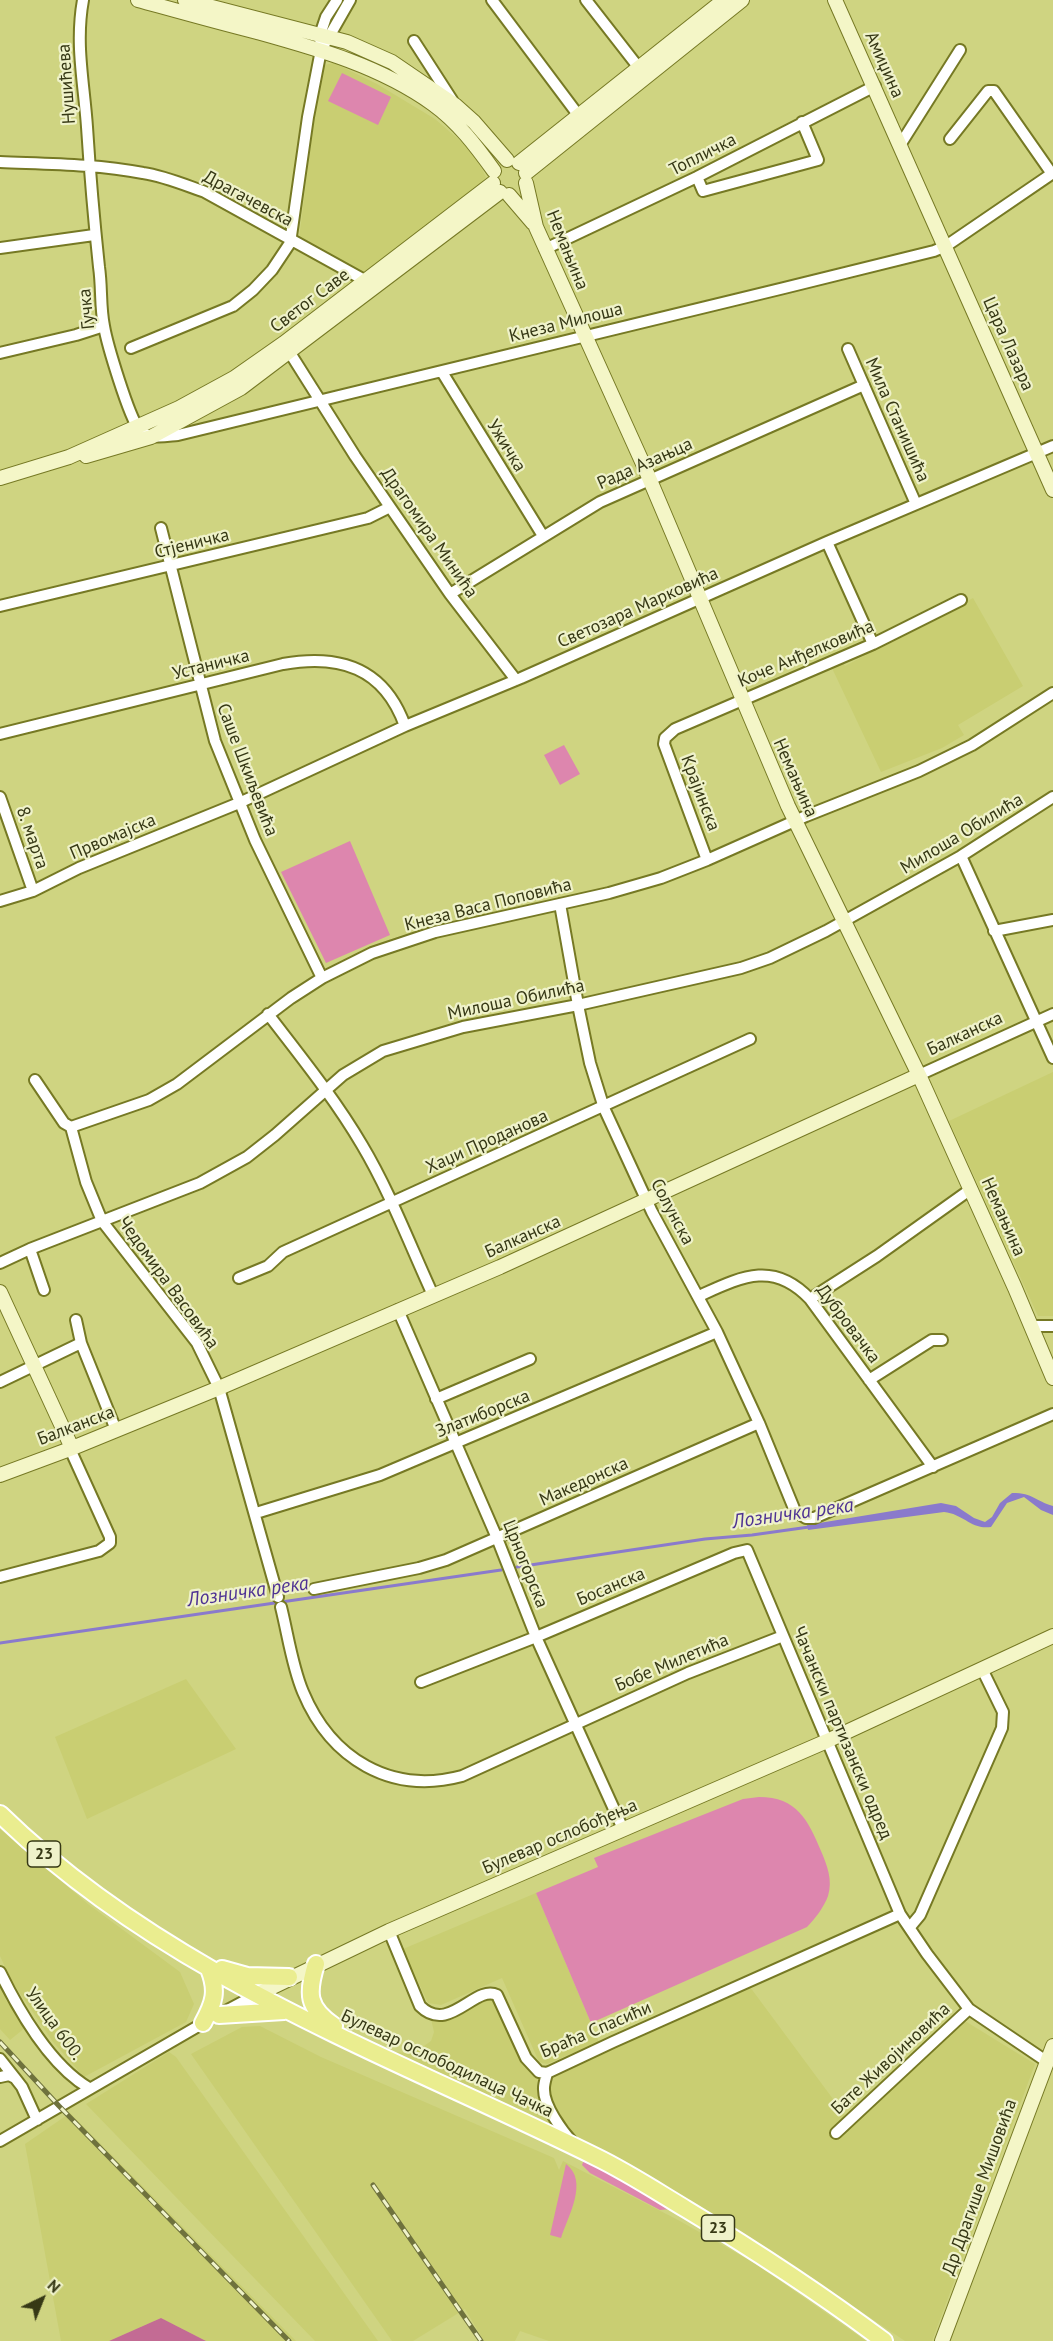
<!DOCTYPE html>
<html>
<head>
<meta charset="utf-8">
<style>
	body { margin:0 }
	#map { position:relative; width:1053px; height:2341px; overflow:hidden; background:#cfd481; font-family:"PT Sans",sans-serif }
	canvas { display:block }
	.north { position:absolute; left:12px; top:2269px; width:60px; height:60px; -webkit-text-stroke:4px #eff2ca; paint-order:stroke; rotate:43deg; font-size:16px; font-weight:700; line-height:24px; text-align:center; color:#363815 }
	.north::after { content:''; display:block; margin:auto; width:21px; height:27px; background:#363815; clip-path:polygon(50% 0,100% 100%,50% 72%,0 100%) }
</style>
</head>
<body>
<div id="map">
<canvas width="1053" height="2341"></canvas>
<div class="north">N</div>
</div>
<script>
const context = document.querySelector('canvas').getContext('2d');
context.lineJoin = 'round';
function paint(path, color) {
  context.fillStyle = color;
  context.fill(path, 'evenodd');
}
function trace(path, color, width, dash) {
  context.strokeStyle = color;
  context.lineWidth = width;
  context.lineCap = dash ? 'butt' : 'round';
  context.setLineDash(dash || []);
  context.stroke(path);
}
function label(font, color, halo, rows, align = 'center') {
  context.font = font + ' "PT Sans",sans-serif';
  context.lineWidth = 4.5;
  context.setLineDash([]);
  context.textBaseline = 'middle';
  context.strokeStyle = halo;
  context.fillStyle = color;
  for (const [text, x, y, turn = 0] of rows) {
    context.save();
    context.translate(x, y);
    context.rotate((+turn || 0) * Math.PI / 180);
    context.textAlign = isNaN(turn) ? turn : align;
    if (halo) context.strokeText(text, 0, 0);
    context.fillText(text, 0, 0);
    context.restore();
  }
}
const built = new Path2D(`
	M334,63L377,84L435,119L464,144L479,163L486,177L481,183L369,270L362,272L356,271L299,239L320,70L324,65Z
	M973,598L1023,686L958,725L964,735L942,748L881,772L831,666L842,660L845,666Z
	M1053,1072V1316H1038L949,1121Z
	M186,1679L236,1749L87,1819L55,1737Z
	M0,1829L88,1904L180,1972L194,2004L186,2022L84,2077L53,2042L11,1980L0,1956Z
	M536,1893L599,2042L547,2064L539,2062L502,1978L441,2005L428,2003L403,1949Z
	M0,1981L8,1996L5,1999L26,2027L10,2040L0,2029Z
	M750,1987L853,2126L965,2021L1035,2064L932,2341H905L742,2232L569,2132L558,2115L548,2094V2084L551,2076Z
	M488,1998L497,2002L538,2077L537,2091L553,2125L394,2052L409,2053L421,2048L431,2041L434,2032L431,2019Z
	M260,2026L321,2057L554,2158L559,2170L563,2161L678,2220L756,2264L866,2341H549L520,2331L515,2341H484L465,2309L413,2341H392L191,2054L242,2027Z
	M169,2052L176,2057L378,2341H315L86,2104Z
	M70,2113L296,2341H206L161,2318L109,2341H61L25,2144Z`);
const green = new Path2D(`
	M342,73L391,97L378,125L328,101Z
	M564,745L580,774L560,785L544,755Z
	M350,841L390,935L326,963L281,872Z
	M759,1797C797,1797 808,1820 821,1851C827,1865 833,1880 828,1896C824,1907 815,1919 807,1927L591,2023L536,1893L598,1867L594,1858L743,1799Z
	M584,2160L669,2205L671,2209L660,2210L590,2173L582,2165Z
	M566,2164C589,2181 568,2216 561,2238L550,2235Z`);
const forest = new Path2D(`
	M161,2318L206,2341H109Z`);
const water = new Path2D(`
	M1012,1493C1034,1493 1035,1501 1053,1506V1515L1041,1510L1024,1497L1007,1503L991,1527C971,1530 964,1514 944,1512L808,1530L807,1525L941,1503L956,1506L974,1518L985,1522L992,1517L1000,1503Z`);
const stream = new Path2D(`
	M517,1567L705,1539L752,1535L809,1527
	M0,1643L501,1570`);
const street = new Path2D(`
	M83,0C75,44 84,83 87,127C90,174 94,220 99,267C102,287 100,307 104,326C107,344 129,417 139,429C149,440 165,436 178,435C430,376 682,313 934,251L946,246L1053,173
	M492,0L582,120
	M586,0L639,68
	M414,41L452,100
	M326,42L350,0
	M950,139L988,91H994L1052,174
	M900,145L960,50
	M0,162C48,164 96,164 143,173C164,176 185,185 205,192L366,281
	M697,177L703,191L818,160L802,122
	M0,248L94,235
	M545,249L697,177L875,86
	M285,345L355,456L390,507L450,594L516,680
	M131,348L233,306L253,290L272,270L290,243L308,117L321,50L320,35L326,17L337,0
	M848,349L916,504
	M0,353L76,335L104,326
	M442,372L543,536
	M161,528L215,741L255,840L322,978
	M827,542L873,644
	M450,594L600,502L864,385
	M0,606L368,518L390,507
	M0,734L283,664C339,654 384,667 405,726
	M0,797L33,891
	M961,856L1053,1058
	M707,860L664,744L665,738L675,729L873,644L961,600
	M0,901L33,891L79,868L239,803L405,726L521,678L827,542L1053,446
	M560,904L578,1005L590,1063L604,1108L652,1212L717,1332L759,1423L795,1511L806,1518H814L1053,1414
	M994,931L1053,920
	M268,1014C301,1057 335,1099 362,1145C390,1192 410,1245 433,1295
	M919,1075L1053,1014
	M35,1080L64,1123L71,1127L149,1100L177,1084L291,998L322,978L372,953L435,932L609,893L661,878L707,860L806,816L919,771L972,745L1053,693
	M71,1127L86,1182L102,1221L197,1343L219,1388L278,1597
	M30,1249L44,1290
	M0,1263L30,1249L200,1183L247,1157L275,1135L343,1075L383,1051L463,1027L578,1005L741,968L770,958L826,931L961,856L1053,797
	M239,1278L268,1266L283,1252L750,1039
	M699,1296C741,1277 773,1260 810,1299L933,1467
	M810,1299L877,1256L971,1189
	M398,1310L497,1538L536,1637L623,1829
	M76,1320L81,1343L116,1430
	M1031,1326H1053
	M869,1380L932,1340H942
	M0,1382L81,1343
	M436,1399L530,1359
	M256,1513L380,1475L717,1332
	M0,1577L99,1551L110,1543V1537L70,1449
	M314,1589L419,1568L446,1560L759,1423
	M281,1607C288,1635 292,1666 303,1692C331,1759 391,1795 462,1776L688,1673L783,1636
	M421,1682L536,1637L734,1553L747,1550L900,1914L927,1954L969,2009L1046,2061
	M910,1927L920,1915L1002,1728L1003,1712L982,1669
	M389,1931L420,2006C449,2035 475,1984 497,1995L526,2058L539,2072L547,2073L613,2042L900,1914
	M0,1972C19,2011 51,2066 89,2088
	M224,2012L256,1995
	M0,2059L15,2078
	M547,2073C546,2078 544,2083 544,2088C543,2105 562,2131 574,2144
	M0,2077L9,2075L15,2078L22,2087L37,2120
	M836,2133L969,2009
	M0,2141L207,2021`);
const secondary = new Path2D(`
	M138,0C178,11 217,22 257,32C318,49 380,66 433,104C458,122 476,146 494,171
	M185,0L347,42L392,62L455,105L474,122L507,160
	M835,0L1053,490
	M519,163L724,0
	M526,173L742,0
	M526,183L536,227L644,466L788,806L919,1075L1015,1288L1053,1378
	M509,195L533,223
	M86,456L151,437L241,388L500,192
	M0,478L69,457L179,408L234,378L284,343L493,183
	M0,1292L72,1448
	M0,1475L70,1449L219,1388L500,1267L919,1075
	M256,1995L389,1931L827,1741L1053,1636
	M942,2341L1053,2046`);
const primary = new Path2D(`
	M0,1814C167,1977 390,2055 596,2157C627,2172 656,2191 686,2209C754,2250 820,2293 884,2341
	M316,1964C307,1993 307,2008 334,2026
	M222,1969L247,1976L289,1977
	M219,2015L284,2011
	M203,2023C214,2003 218,1991 209,1969`);
const rail = new Path2D(`
	M0,2042L59,2106L289,2341
	M373,2185L481,2341`);
const shields = [
	[44,1854,33],
	[718,2228,33]
];
const shieldNames = [
	["23",44,1854],
	["23",718,2228]
];
const streetNames = [
	["Амиџина",884,65,66],
	["Нушићева",67,84,-94],
	["Топличка",703,155,-27],
	["Драгачевска",248,199,28],
	["Немањина",567,250,68],
	["Светог Саве",310,301,-37],
	["Гучка",87,309,-96],
	["Кнеза Милоша",566,323,-14],
	["Цара Лазара",1008,344,66],
	["Мила Станишића",897,420,66],
	["Ужичка",506,446,58],
	["Рада Азањца",645,464,-24],
	["Драгомира Минића",429,533,55],
	["Стјеничка",192,544,-14],
	["Светозара Марковића",638,608,-24],
	["Коче Анђелковића",806,654,-23],
	["Устаничка",211,665,-14],
	["Саше Шкиљевића",247,770,69],
	["Немањина",795,778,66],
	["Крајинска",700,793,69],
	["Милоша Обилића",962,834,-31],
	["Првомајска",113,837,-23],
	["8. марта",32,838,71],
	["Кнеза Васа Поповића",488,905,-14],
	["Милоша Обилића",516,1000,-12],
	["Балканска",965,1034,-25],
	["Хаџи Проданова",487,1142,-24],
	["Солунска",672,1212,62],
	["Немањина",1003,1217,66],
	["Балканска",523,1237,-24],
	["Чедомира Васовића",168,1283,54],
	["Дубровачка",848,1324,53],
	["Златиборска",483,1414,-22],
	["Балканска",76,1426,-21],
	["Македонска",584,1482,-24],
	["Црногорска",525,1564,68],
	["Босанска",611,1587,-23],
	["Бобе Милетића",672,1663,-23],
	["Чачански партизански одред",842,1733,67],
	["Булевар ослобођења",560,1837,-23],
	["Улица 600.",54,2024,54],
	["Браћа Спасићи",596,2030,-23],
	["Бате Живојиновића",891,2059,-43],
	["Булевар ослободилаца Чачка",447,2064,25],
	["Др Драгише Мишовића",980,2187,-70]
];
const waterNames = [
	["Лозничка река",793,1514,-8],
	["Лозничка река",248,1592,-8]
];
paint(built, '#c9ce72');
paint(green, '#dd86ae');
paint(forest, '#c36b94');
paint(water, '#8a7acc');
trace(stream, '#8a7acc', 3);
trace(street, '#767924', 14);
trace(secondary, '#767924', 16);
trace(primary, '#fff', 20);
trace(street, '#fff', 10);
trace(secondary, '#f4f6c7', 14);
trace(primary, '#eaed8f', 16);
trace(rail, '#6f723d', 5);
trace(rail, '#eff2ca', 3, [9]);
for (const [x, y, w] of shields) {
  const box = new Path2D();
  box.roundRect(x - w / 2, y - 13, w, 26, 4.5);
  context.fillStyle = '#eff2ca';
  context.fill(box);
  trace(box, '#363815', 1.5);
}
label('bold 16px', '#363815', null, shieldNames);
label('18px', '#363815', '#eff2ca', streetNames);
label('italic 20px', '#4e3293', '#eff2ca', waterNames);
</script>
</body>
</html>
